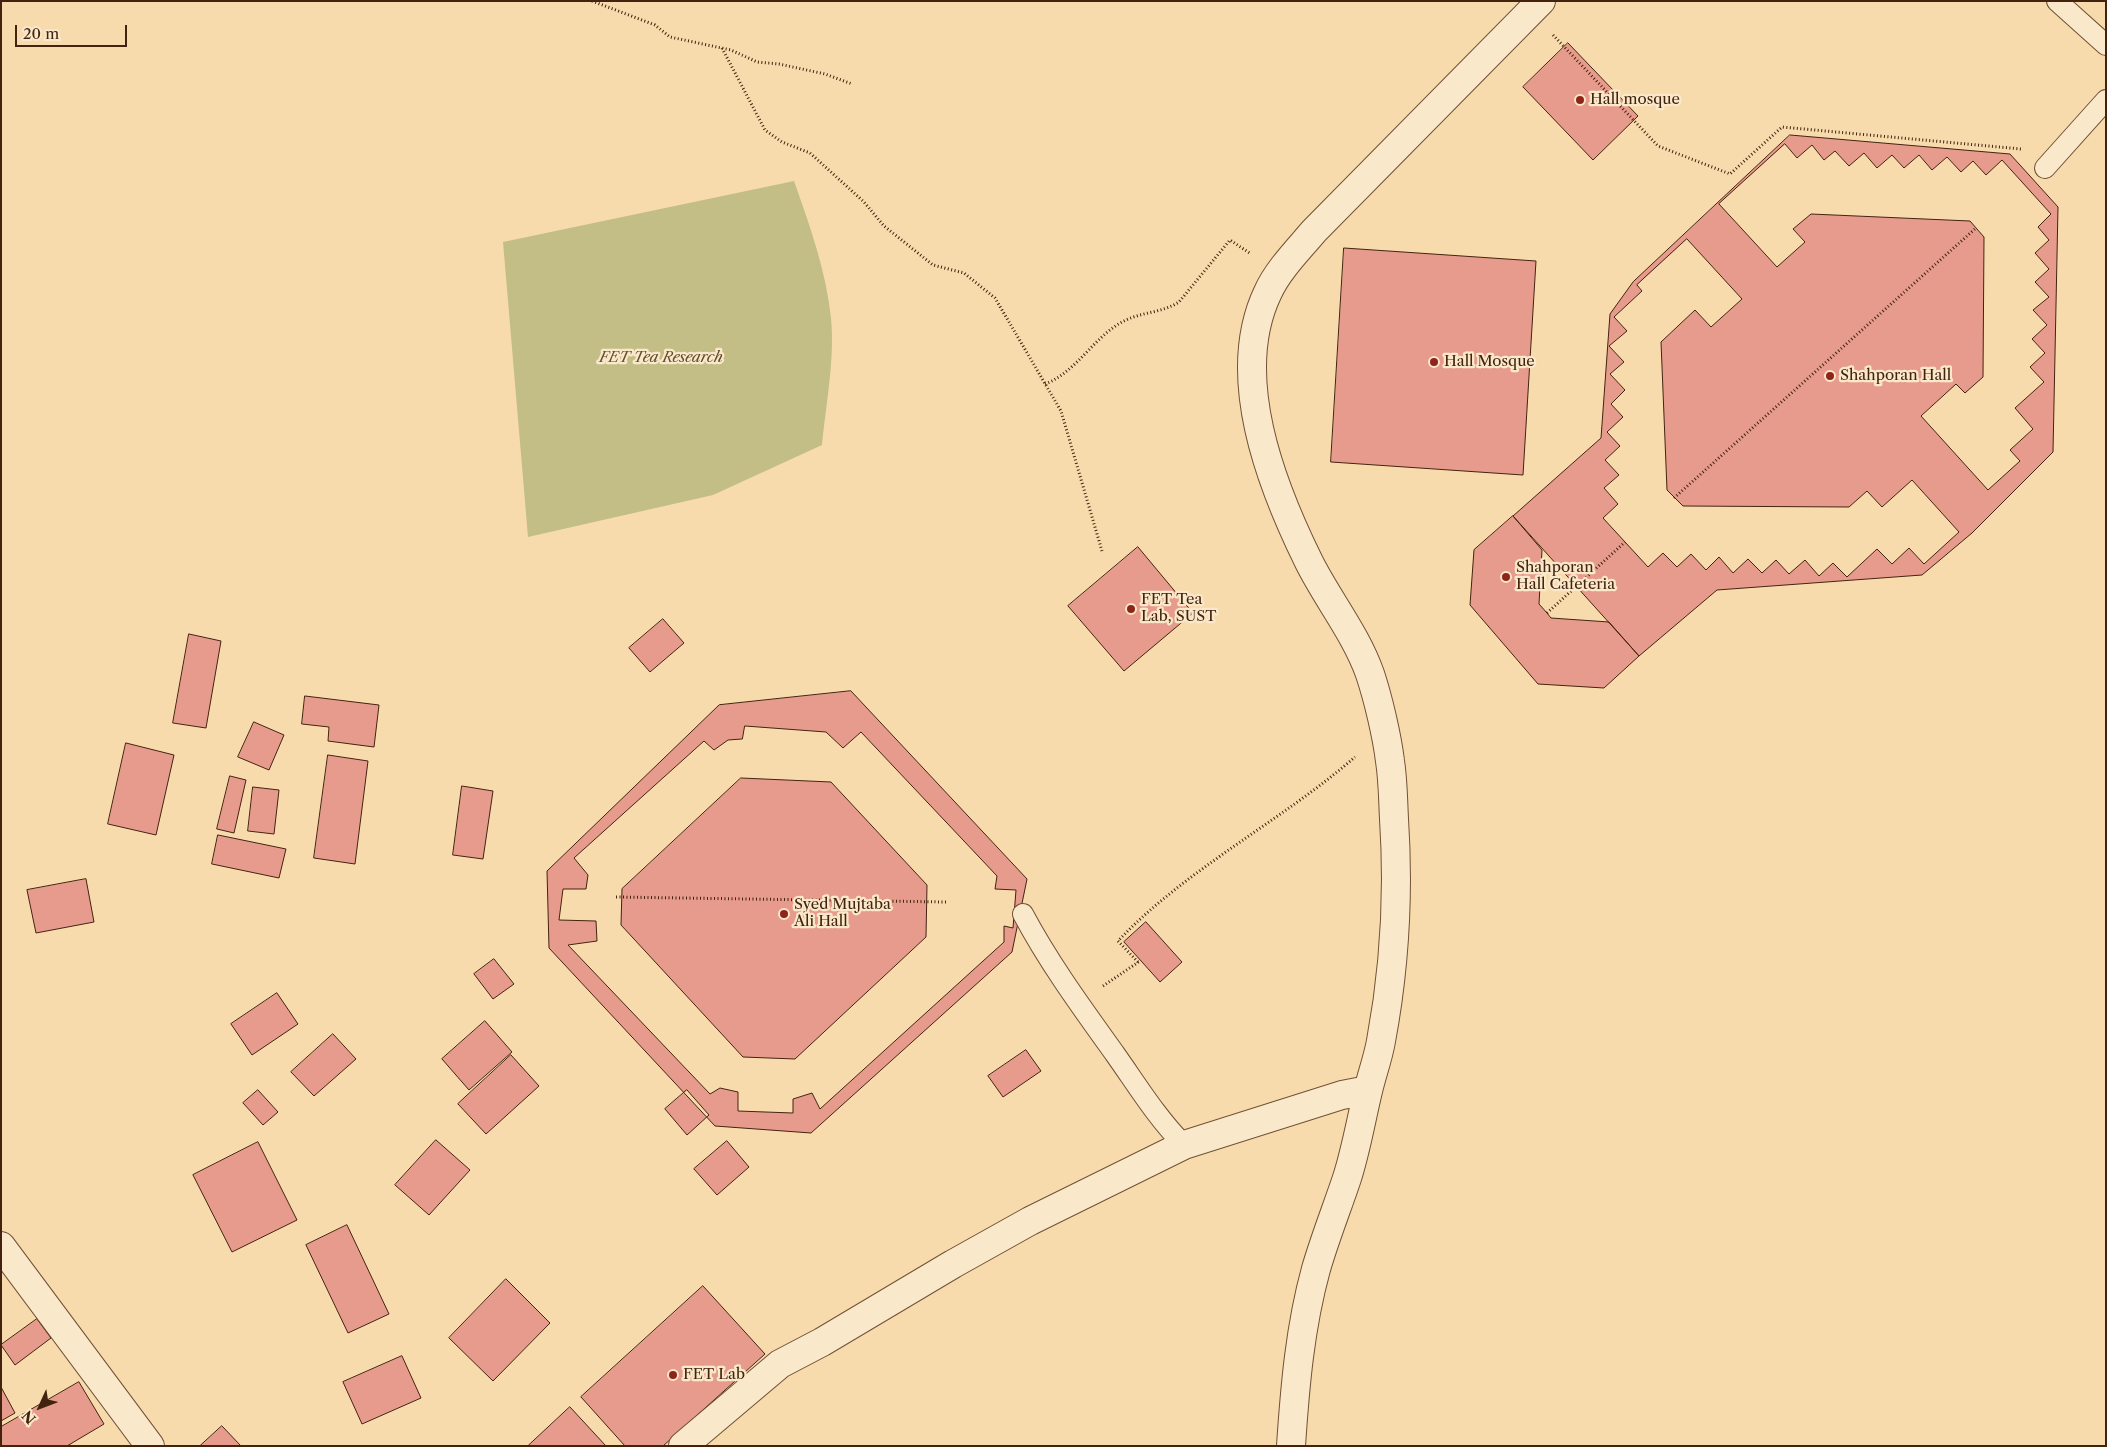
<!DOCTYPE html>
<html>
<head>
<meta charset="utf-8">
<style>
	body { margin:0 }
	#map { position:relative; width:2107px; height:1447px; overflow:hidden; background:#f8dbad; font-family:"Libre Caslon Text",serif }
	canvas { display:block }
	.frame { position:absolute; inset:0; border:2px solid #43230f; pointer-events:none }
	.north { position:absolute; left:15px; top:1382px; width:50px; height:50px; -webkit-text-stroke:4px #fae8ca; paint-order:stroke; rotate:227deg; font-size:14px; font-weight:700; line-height:20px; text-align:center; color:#43230f }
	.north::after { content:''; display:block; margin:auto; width:18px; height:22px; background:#43230f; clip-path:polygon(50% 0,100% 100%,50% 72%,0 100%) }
	.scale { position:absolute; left:15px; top:25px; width:112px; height:22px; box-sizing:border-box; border:2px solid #43230f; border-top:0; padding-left:6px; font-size:15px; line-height:18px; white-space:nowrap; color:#43230f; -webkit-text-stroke:4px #fae8ca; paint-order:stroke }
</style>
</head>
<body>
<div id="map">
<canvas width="2107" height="1447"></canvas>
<div class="frame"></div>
<div class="north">N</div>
<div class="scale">20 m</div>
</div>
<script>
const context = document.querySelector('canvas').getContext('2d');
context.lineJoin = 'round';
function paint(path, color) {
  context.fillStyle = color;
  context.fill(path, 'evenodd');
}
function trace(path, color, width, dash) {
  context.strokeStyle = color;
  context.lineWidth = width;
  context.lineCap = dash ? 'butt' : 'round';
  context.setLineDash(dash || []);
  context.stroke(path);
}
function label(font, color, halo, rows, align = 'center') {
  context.font = font + ' "Libre Caslon Text",serif';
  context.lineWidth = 4.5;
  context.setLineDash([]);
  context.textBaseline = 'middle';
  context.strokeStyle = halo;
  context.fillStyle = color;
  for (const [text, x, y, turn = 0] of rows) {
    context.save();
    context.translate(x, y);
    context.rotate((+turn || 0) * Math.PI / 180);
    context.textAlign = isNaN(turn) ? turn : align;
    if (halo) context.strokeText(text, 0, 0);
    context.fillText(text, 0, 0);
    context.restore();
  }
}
const green = new Path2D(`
	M794,181C810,226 826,271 831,318C835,359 826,404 822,445L713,495L528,537L503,242Z`);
const building = new Path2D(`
	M1568,43L1638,116L1593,160L1523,87Z
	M1790,135L2010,154L2058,207L2053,452L1972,533L1922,575L1717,590L1639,656L1513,516L1601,438L1610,314L1633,282Z
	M1785,144L1797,158L1812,145L1824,160L1835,151L1849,166L1864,153L1877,168L1892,155L1904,168L1919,155L1932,170L1947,157L1961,172L1973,161L1986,175L2002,160L2051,214L2038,227L2049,240L2035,253L2049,269L2035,282L2049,297L2033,310L2047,325L2032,339L2045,353L2030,367L2044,382L2015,408L2033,429L2010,450L2020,461L1988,490L1921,416L1956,384L1965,393L1983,377L1984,237L1970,221L1811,214L1793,229L1805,242L1777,267L1719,204Z
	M1687,239L1742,299L1711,327L1695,310L1661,342L1667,490L1683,506L1849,507L1867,491L1882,507L1912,480L1959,532L1924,564L1909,548L1892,564L1877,549L1847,577L1833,563L1819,576L1805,560L1789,574L1776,560L1762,573L1748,559L1733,573L1719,557L1706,570L1691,554L1677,567L1663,553L1648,567L1603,518L1618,504L1604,488L1619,475L1605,460L1620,446L1607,432L1623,417L1611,404L1625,390L1610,374L1624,362L1609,346L1627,331L1614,317L1642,291L1637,285Z
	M1344,248L1536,261L1523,475L1331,462Z
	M1513,516L1542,550L1539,604L1547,613L1551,618L1609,622L1639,656L1604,688L1538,684L1470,605L1474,550Z
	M1138,547L1193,613L1124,671L1068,606Z
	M663,619L684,643L650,672L629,648Z
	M189,634L221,641L206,728L173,723Z
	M851,691L1027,879L1012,952L811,1133L715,1126L549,948L547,871L719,705Z
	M305,696L379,705L374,747L328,741L329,727L302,724Z
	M254,722L284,735L269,770L238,757Z
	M745,726L826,732L843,748L861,732L997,876L995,889L1016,890L1013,928L1004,926V942L820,1109L812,1093L793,1099V1113L738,1111V1092L720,1088L710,1094L568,945L597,941L596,921L559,920L563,889H586L588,875L574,858L704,741L714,750L728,740L742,739ZM741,778L831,782L927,885L926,937L795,1059L743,1057L621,925L622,889Z
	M126,743L174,755L156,835L108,824Z
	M328,755L368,761L355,864L314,858Z
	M230,776L246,780L234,833L217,829Z
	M462,786L493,791L483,859L453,855Z
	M253,787L279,790L274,834L248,831Z
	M218,835L286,849L279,878L212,864Z
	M86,879L94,922L36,933L27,890Z
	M1146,922L1182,962L1160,982L1124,942Z
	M494,959L514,984L493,999L474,974Z
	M277,993L298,1024L252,1055L231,1024Z
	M485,1021L512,1052L469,1090L442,1059Z
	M333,1034L356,1059L314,1096L291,1072Z
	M1026,1050L1041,1071L1003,1097L988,1076Z
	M511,1055L539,1086L486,1134L458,1104Z
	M258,1090L278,1112L263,1125L243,1103Z
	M687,1090L709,1115L687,1135L665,1109Z
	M436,1140L470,1170L429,1215L395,1185Z
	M727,1141L749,1167L717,1195L694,1169Z
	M258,1142L297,1220L232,1252L193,1175Z
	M347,1225L389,1314L348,1333L306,1245Z
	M506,1279L550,1323L493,1381L449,1338Z
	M703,1286L765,1354L663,1446H625L581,1397Z
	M37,1319L51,1338L15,1365L1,1345Z
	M402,1356L421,1398L362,1424L343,1382Z
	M79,1382L104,1424L67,1446H1V1427Z
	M1,1387L15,1413L1,1421Z
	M570,1407L606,1446H528Z
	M222,1426L241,1446H200Z`);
const path = new Path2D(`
	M592,1L655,25L670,37L731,50L757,62L779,64L825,74L852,84
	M1553,35L1658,146L1730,174L1782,127L2021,149
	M722,48L765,130L782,142L810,153L864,202L884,226L933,265L964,273L995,298L1061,411L1102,551
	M1045,384C1077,372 1094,336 1124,321C1141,312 1162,313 1179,302L1230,240L1251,254
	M1674,498L1976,228
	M1547,613L1625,542
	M616,897L946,902
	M1138,962L1118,941C1186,869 1280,822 1355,757
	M1103,986L1140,961`);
const lane = new Path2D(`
	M2057,1L2106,45
	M2045,168L2106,100
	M1023,914C1049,963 1082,1008 1115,1054C1137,1085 1157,1118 1184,1145`);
const street = new Path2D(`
	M1,1246L150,1446
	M683,1446L780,1364L822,1342L953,1264L1030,1221L1184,1145L1342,1095L1368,1090
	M1291,1446C1295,1386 1300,1327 1316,1269C1325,1238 1337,1208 1347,1178C1356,1150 1361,1120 1368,1091C1372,1074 1378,1058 1381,1041C1395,966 1399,895 1394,819C1393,800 1393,780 1390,761C1387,736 1378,698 1370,674C1356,634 1328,600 1309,562C1271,485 1228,375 1268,292C1278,270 1298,250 1314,231L1541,1`);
const markers = [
	[1580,100,5,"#8f2418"],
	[1434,362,5,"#8f2418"],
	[1830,376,5,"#8f2418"],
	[1506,577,5,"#8f2418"],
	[1131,609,5,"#8f2418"],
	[784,914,5,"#8f2418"],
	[673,1375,5,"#8f2418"]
];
const poiNames = [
	["Hall mosque",1590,100],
	["Hall Mosque",1444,362],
	["Shahporan Hall",1840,376],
	["Shahporan",1516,568],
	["Hall Cafeteria",1516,585],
	["FET Tea",1141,600],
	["Lab, SUST",1141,617],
	["Syed Mujtaba",794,905],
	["Ali Hall",794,922],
	["FET Lab",683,1375]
];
const parkNames = [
	["FET Tea Research",661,358]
];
paint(green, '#c2be86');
paint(building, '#e79b8d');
trace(building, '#43230f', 1);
trace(lane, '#705136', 22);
trace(street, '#705136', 30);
trace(path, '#43230f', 3, [1, 2.5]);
trace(lane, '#fae8ca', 20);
trace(street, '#fae8ca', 28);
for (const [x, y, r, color] of markers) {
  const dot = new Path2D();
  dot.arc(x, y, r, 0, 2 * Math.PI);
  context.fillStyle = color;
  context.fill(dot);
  trace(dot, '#fae8ca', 2);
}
label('15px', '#43230f', '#fae8ca', poiNames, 'left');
label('italic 15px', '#634a2d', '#fae8ca', parkNames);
</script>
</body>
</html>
